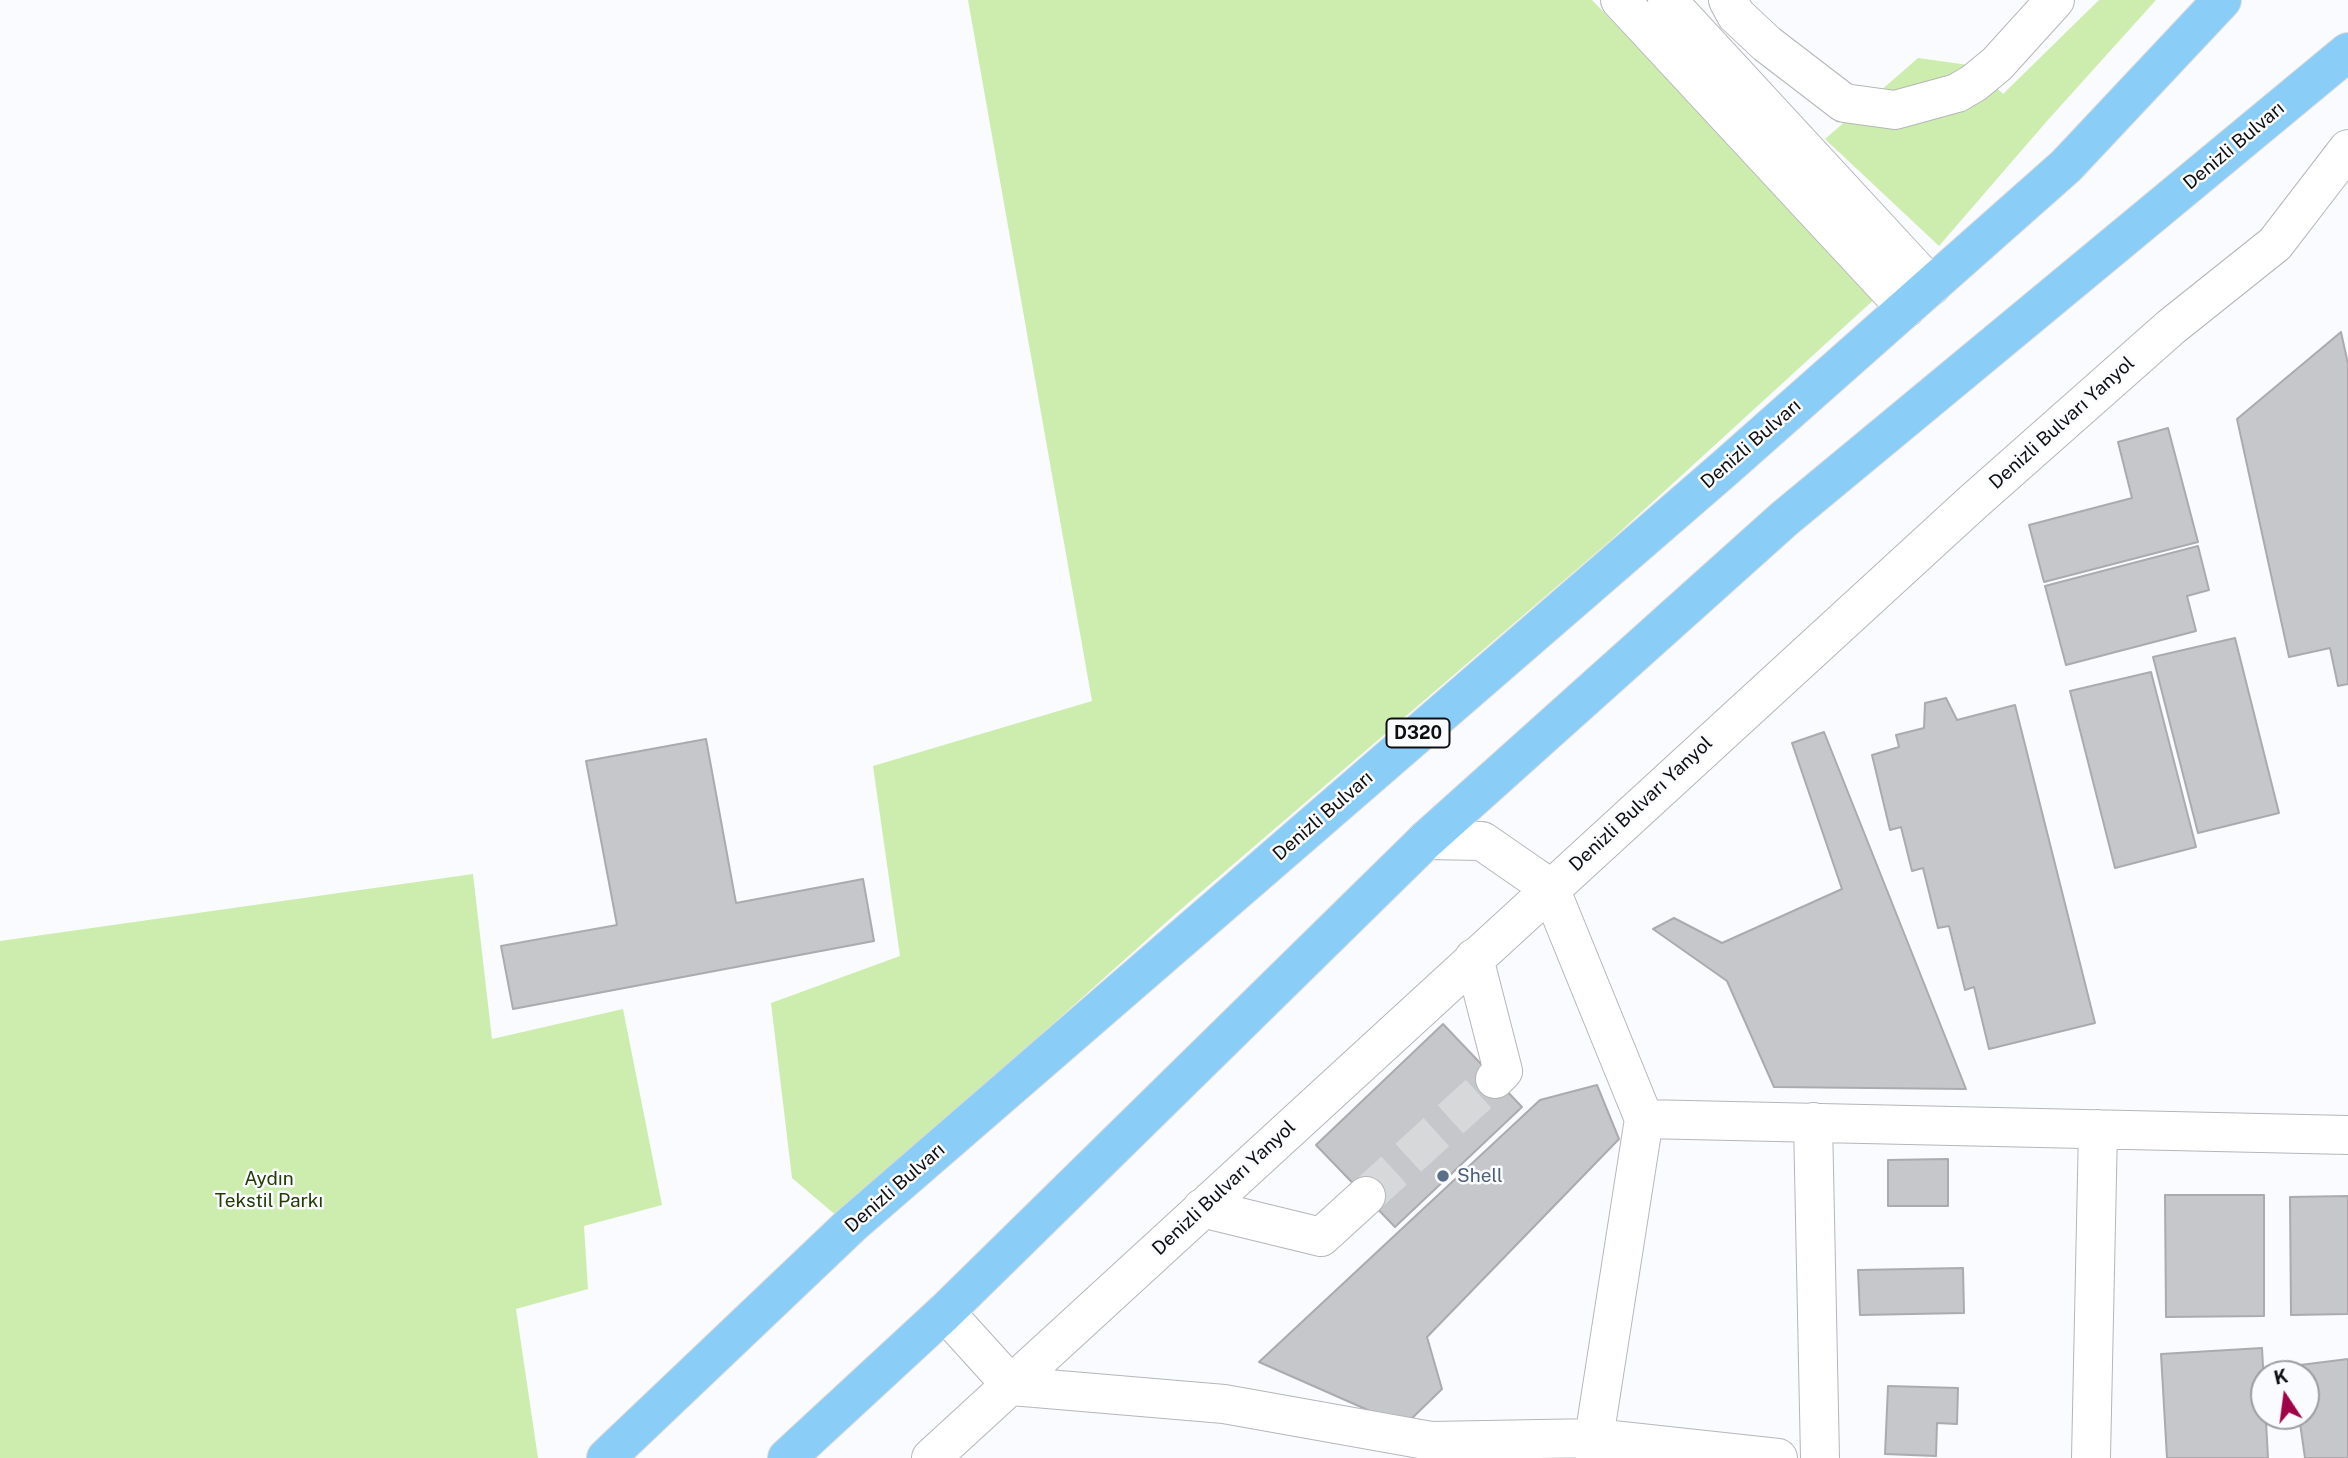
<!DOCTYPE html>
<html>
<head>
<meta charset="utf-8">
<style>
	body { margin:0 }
	#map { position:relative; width:2348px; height:1458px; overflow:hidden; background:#fafbfe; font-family:"Public Sans",sans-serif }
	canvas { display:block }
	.north { position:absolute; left:2250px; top:1360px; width:70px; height:70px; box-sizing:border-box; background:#fafbfe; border:2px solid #9c9d9f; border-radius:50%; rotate:347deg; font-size:19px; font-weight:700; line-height:28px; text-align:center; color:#0f0f10 }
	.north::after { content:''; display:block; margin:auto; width:24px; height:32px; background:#9f0449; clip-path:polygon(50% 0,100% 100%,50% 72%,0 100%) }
</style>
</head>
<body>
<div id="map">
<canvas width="2348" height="1458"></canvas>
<div class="north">K</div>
</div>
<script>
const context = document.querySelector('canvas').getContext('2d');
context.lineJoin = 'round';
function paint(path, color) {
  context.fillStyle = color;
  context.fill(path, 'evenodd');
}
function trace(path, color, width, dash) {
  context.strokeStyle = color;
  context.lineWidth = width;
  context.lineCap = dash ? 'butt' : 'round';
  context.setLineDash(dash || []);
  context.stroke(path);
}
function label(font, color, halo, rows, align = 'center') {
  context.font = font + ' "Public Sans",sans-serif';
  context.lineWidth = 5;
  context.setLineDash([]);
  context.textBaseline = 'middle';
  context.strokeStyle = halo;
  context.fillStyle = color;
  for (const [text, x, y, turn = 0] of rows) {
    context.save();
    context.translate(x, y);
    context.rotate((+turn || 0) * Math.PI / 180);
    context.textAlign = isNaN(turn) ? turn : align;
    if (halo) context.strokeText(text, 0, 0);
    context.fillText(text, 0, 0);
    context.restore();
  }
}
const green = new Path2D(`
	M968,0H1592L1879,295L1611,540L1172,917L838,1217L792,1178L771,1003L900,956L873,766L1092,701Z
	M2099,0H2156L2047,121L1939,246L1825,139L1918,58L1976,66L2003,94Z
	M473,874L492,1039L623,1009L662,1205L584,1226L588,1289L516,1309L538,1458H0V941Z`);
const building = new Path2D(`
	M2341,332L2348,364V684L2338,686L2330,648L2289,657L2237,419Z
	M2168,428L2198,542L2044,582L2029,525L2132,498L2118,442Z
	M2198,546L2209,590L2187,596L2196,631L2066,665L2045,586Z
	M2235,638L2279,813L2198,833L2153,657Z
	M2151,672L2196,847L2115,868L2070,691Z
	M1946,698L1957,720L2015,705L2095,1023L1989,1049L1974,987L1965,990L1949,926L1938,928L1923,868L1912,871L1901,827L1890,830L1872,755L1899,747L1896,735L1924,728L1925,703Z
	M1824,732L1966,1089L1774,1087L1727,981L1653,929L1674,918L1722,943L1842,889L1792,743Z
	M706,739L736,903L863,879L874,941L513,1009L501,946L617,925L586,761Z
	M1443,1024L1522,1107L1395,1227L1316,1145Z
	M1597,1085L1619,1139L1427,1337L1442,1389L1404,1426L1259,1362L1540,1100Z
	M1948,1159V1206H1888V1160Z
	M2165,1195H2264V1316L2166,1317Z
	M2348,1196V1314L2291,1315L2290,1197Z
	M1963,1268L1964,1313L1860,1315L1858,1270Z
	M2262,1348L2268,1458H2167L2161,1354Z
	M2348,1359V1458H2305L2299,1416H2306V1374H2293L2292,1366Z
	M1888,1386L1958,1388L1957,1424L1937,1423L1936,1456L1885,1454Z`);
const minorTunnel = new Path2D(`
	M1366,1196L1495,1079`);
const minor = new Path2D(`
	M1620,0L1906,308
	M1667,0L1931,286
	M1728,0L1736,15L1767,44L1844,103L1895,110L1957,93L1974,83L1997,64L2055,0
	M1426,840L1482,841L1550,888L1644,1119L2348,1135
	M1474,958L1503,1071L1495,1079
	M1813,1122L1820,1458
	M1202,1208L1321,1237L1366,1196
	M945,1312L1012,1386L1224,1404L1431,1441L1594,1438L1778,1458
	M931,1458L1972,503L2171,327L2275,244L2348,149
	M1595,1458L1594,1438L1644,1119
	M2091,1458L2098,1129`);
const highway = new Path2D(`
	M606,1458L851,1225L1725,468L2066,166L2222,0
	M787,1458L945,1312L1426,840L1784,519L2348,52`);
const markers = [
	[1443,1176,7,"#5c6f8a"]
];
const shields = [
	[1418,733,63]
];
const shieldNames = [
	["D320",1418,733]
];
const streetNames = [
	["Denizli Bulvarı",2234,146,-40],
	["Denizli Bulvarı Yanyol",2062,423,-42],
	["Denizli Bulvarı",1751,444,-41],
	["Denizli Bulvarı Yanyol",1641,804,-43],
	["Denizli Bulvarı",1323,816,-41],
	["Denizli Bulvarı",895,1188,-41],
	["Denizli Bulvarı Yanyol",1224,1188,-43]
];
const serviceNames = [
	["Shell",1457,1176]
];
const parkNames = [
	["Aydın",269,1179],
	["Tekstil Parkı",269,1201]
];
paint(green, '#cdedae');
paint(building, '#c6c7ca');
trace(building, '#ababae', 2);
trace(minorTunnel, '#d7d8da', 38, [38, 19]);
trace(minor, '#b5b6b9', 40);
trace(highway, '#d9d9d9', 40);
trace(minor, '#fff', 38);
trace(highway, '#8acef8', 38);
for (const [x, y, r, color] of markers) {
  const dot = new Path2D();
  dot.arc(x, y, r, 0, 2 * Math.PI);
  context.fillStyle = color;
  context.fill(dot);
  trace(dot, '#fafbfe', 2.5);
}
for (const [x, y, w] of shields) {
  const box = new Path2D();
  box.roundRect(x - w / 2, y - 14.5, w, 29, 5);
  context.fillStyle = '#fafbfe';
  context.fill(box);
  trace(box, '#0f0f10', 2);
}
label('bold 18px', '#0f0f10', null, shieldNames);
label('19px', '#0f0f10', '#fafbfe', streetNames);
label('19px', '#4e5e75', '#fafbfe', serviceNames, 'left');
label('19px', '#253c03', '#fafbfe', parkNames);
</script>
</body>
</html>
